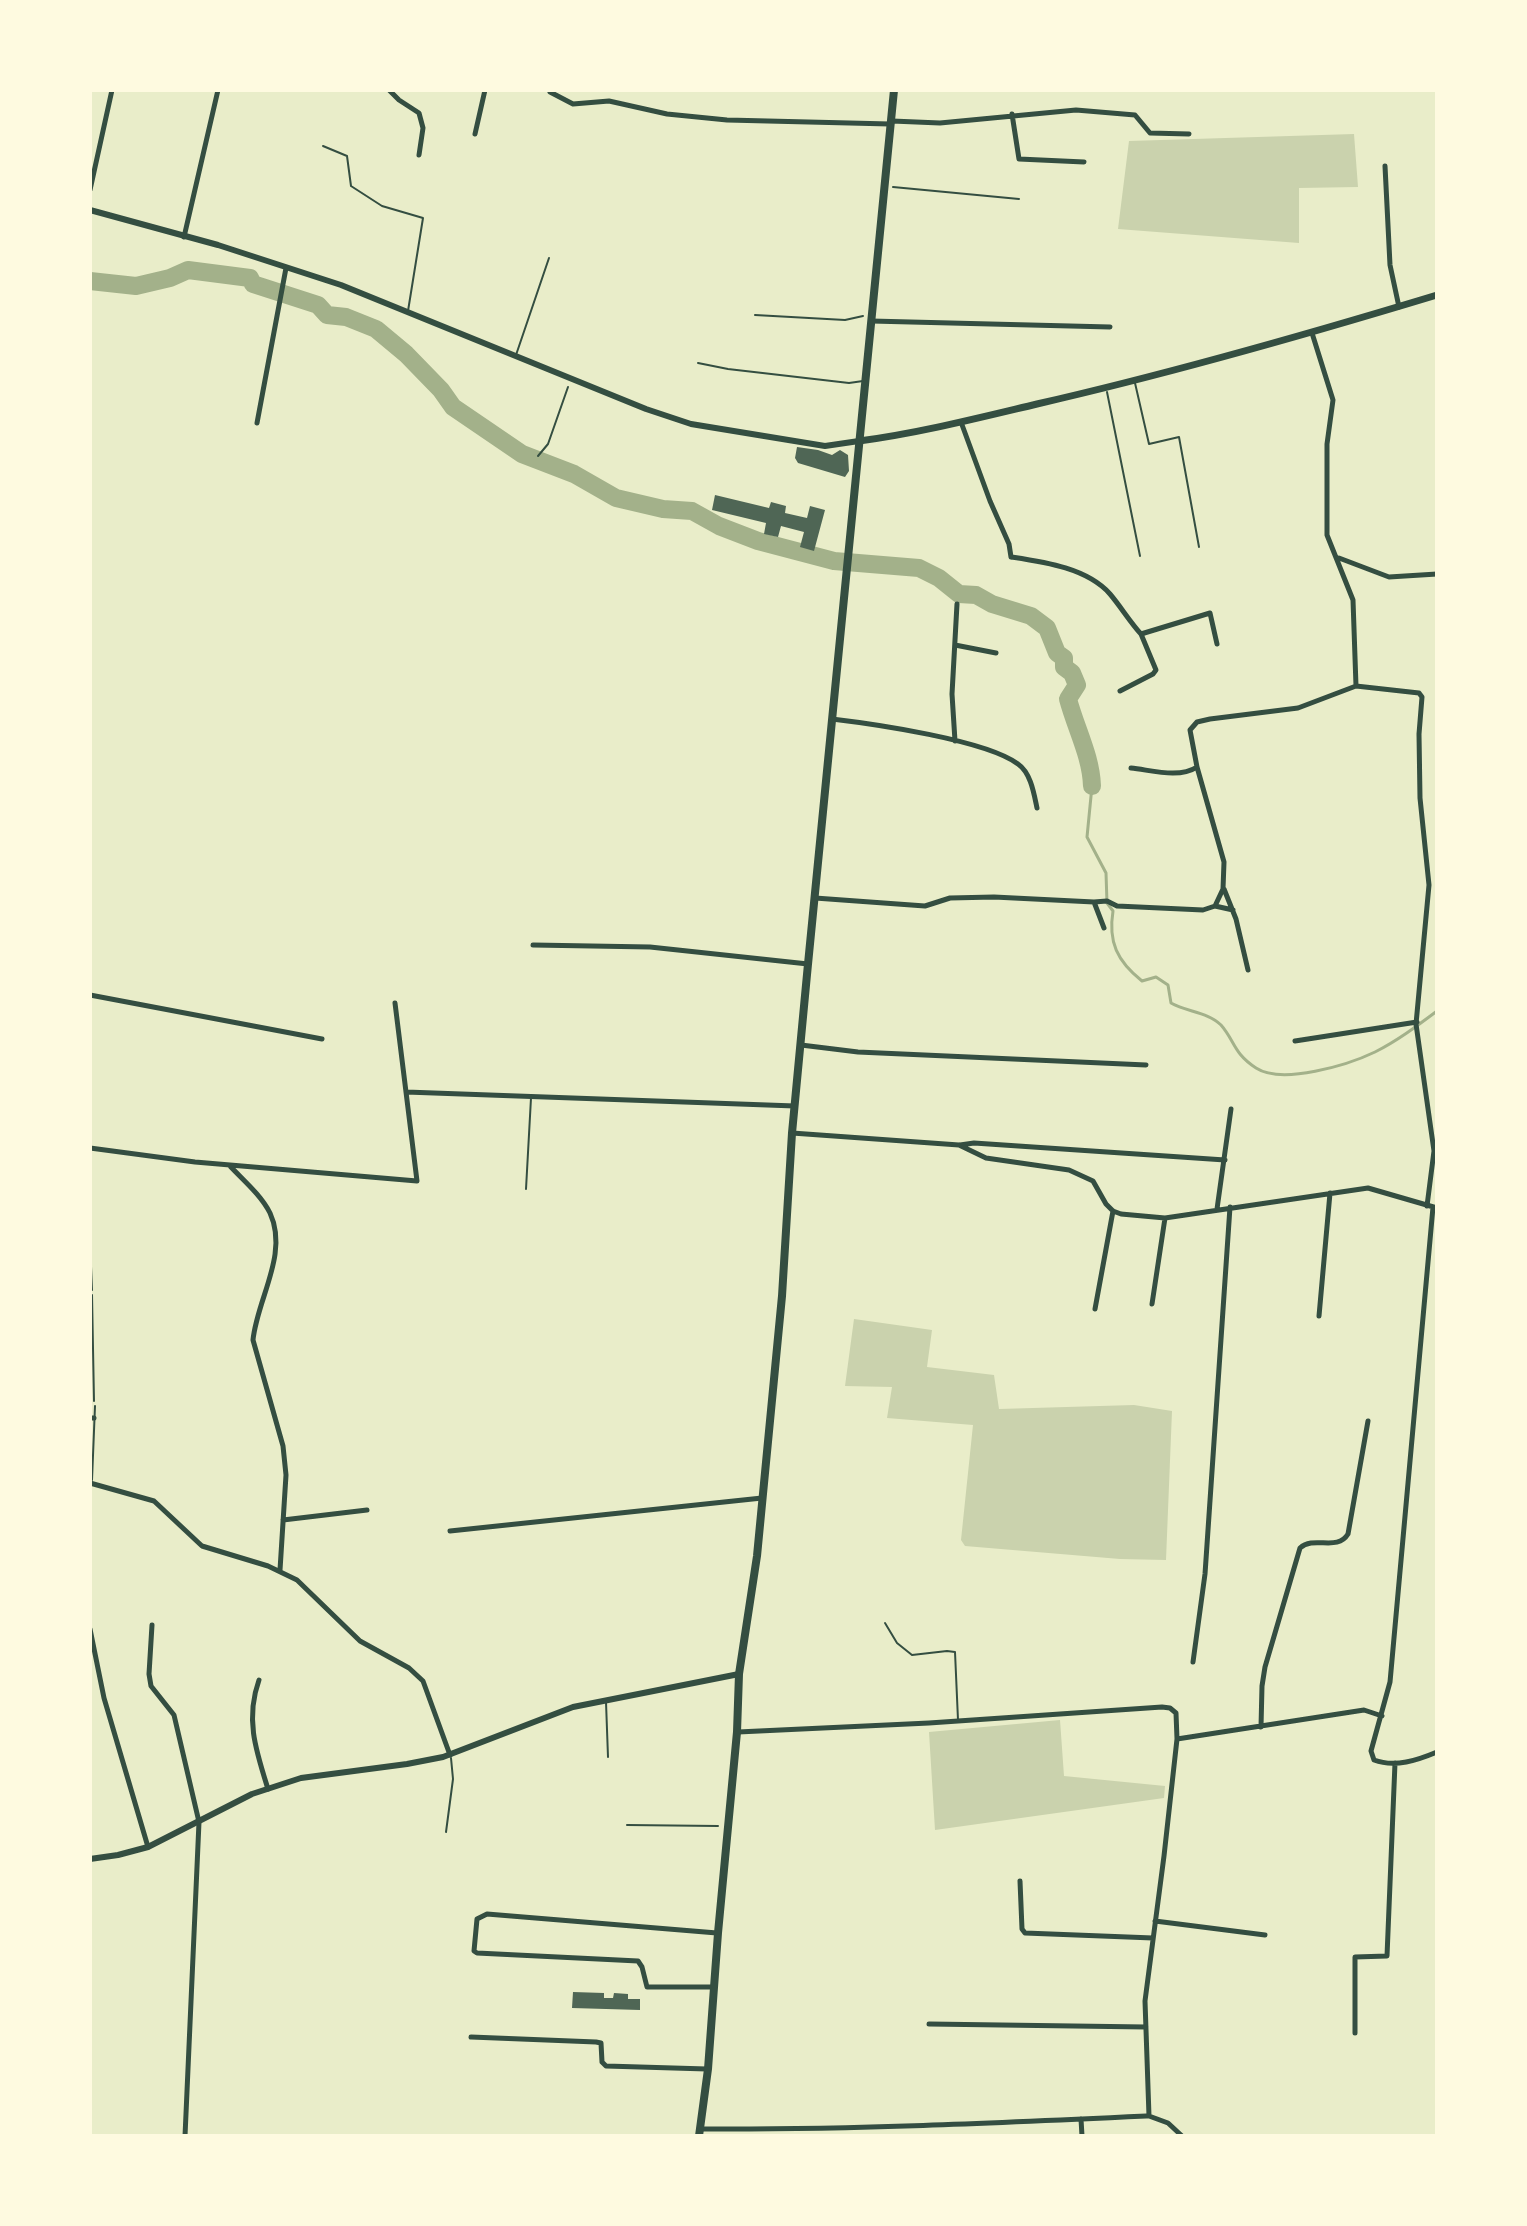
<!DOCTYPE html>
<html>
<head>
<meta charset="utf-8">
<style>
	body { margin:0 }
	#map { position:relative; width:1527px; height:2226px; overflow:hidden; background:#e9edc9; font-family:"Sofia Sans Condensed",sans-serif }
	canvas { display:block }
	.frame { position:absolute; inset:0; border:92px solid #fefae0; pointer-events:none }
</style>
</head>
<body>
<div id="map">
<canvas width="1527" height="2226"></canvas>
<div class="frame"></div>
</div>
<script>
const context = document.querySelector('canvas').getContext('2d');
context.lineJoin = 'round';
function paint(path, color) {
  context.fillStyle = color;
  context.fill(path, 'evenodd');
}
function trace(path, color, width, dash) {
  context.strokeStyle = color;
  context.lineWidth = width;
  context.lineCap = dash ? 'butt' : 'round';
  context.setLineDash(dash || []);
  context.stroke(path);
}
const green = new Path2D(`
	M1354,134L1358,187L1299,188V243L1118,229L1129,141Z
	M854,1319L932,1330L927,1367L994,1375L999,1409L1134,1405L1172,1411L1166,1560L1120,1559L965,1546L961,1540L973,1425L887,1418L892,1387L845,1386Z
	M1060,1720L1064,1776L1165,1786L1164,1798L935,1830L929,1732Z`);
const stream = new Path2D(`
	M1092,786L1087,837L1106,873L1107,903L1113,911C1108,942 1117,961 1142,981L1156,977L1168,985L1171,1003C1187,1012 1208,1012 1221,1025C1235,1041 1233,1053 1256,1068C1282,1085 1348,1065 1375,1052C1397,1041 1417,1026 1437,1011`);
const river = new Path2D(`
	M90,281L136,286L170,278L188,270L250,278L253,284L318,305L327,315L346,317L376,329L406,354L441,390L453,407L522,454L574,474L616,498L663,509L692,511L719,526L758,541L834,561L919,568L939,578L959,594L976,595L992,604L1031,616L1047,628L1057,653L1064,658V667L1072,673L1077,685L1068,699C1076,729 1091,756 1092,786`);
const building = new Path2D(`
	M797,447L818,450L832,455L840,450L848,455L849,471L845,477L798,463L795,458Z
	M715,495L769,508L771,502L786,506L785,513L807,518L810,506L825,510L814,551L800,547L804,532L781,526L778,537L764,534L766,523L712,510Z
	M573,1992L604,1993V1998H613L614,1993L628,1994V1999H640V2010L572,2008Z`);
const path = new Path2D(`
	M893,187L1019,199
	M755,315L845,320L863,316
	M538,456L548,444L568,387
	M92,1295L94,1401
	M627,1825L718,1826`);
const service = new Path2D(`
	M323,146L347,156L351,186L382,206L423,218L408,311
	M516,355L549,258
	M698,363L728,369L849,383L863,381
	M1135,383L1149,444L1179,437L1199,547
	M1107,392L1140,556
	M526,1189L531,1098
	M90,1243L92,1290
	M92,1480L95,1406
	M885,1623L897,1643L912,1655L947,1651L955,1652L958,1720
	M606,1702L608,1757
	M446,1832L453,1779L451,1758`);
const minor = new Path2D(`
	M389,90L399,100L419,113L423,128L419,155
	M550,92L573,104L609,101L667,114L727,120L890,124
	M1012,114L1019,159L1084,162
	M892,121L940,123L1076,110L1135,115L1150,133L1189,134
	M475,134L485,90
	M1385,166L1390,265L1399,307
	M90,190L112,90
	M184,237L218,90
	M871,321L1110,327
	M1312,333L1333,400L1327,444V535L1353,600L1356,686L1419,693L1422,697L1419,734L1420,798L1429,885L1416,1024L1434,1151L1427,1206
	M961,422L990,501L1009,544L1011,557C1044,562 1087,568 1110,594C1121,607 1130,622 1141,634L1210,613L1217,644
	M257,423L286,268
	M1339,558L1389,577L1437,574
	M955,645L996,653
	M1120,691L1153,674L1156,670L1141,634
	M832,719C874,724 986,740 1018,764C1031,773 1034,794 1037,808
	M955,741L952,694L957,604
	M1131,768C1151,770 1179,779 1197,767
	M1224,889L1236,919L1248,970
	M815,898L925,906L950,898L994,897L1094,902L1104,928
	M1094,902L1107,901L1117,906L1203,910L1215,906L1223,889L1224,862L1197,767L1190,730L1197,722L1210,719L1298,708L1356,686
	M1215,906L1233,910
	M533,945L650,947L808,964
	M90,995L322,1039
	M395,1003L406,1092
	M1295,1041L1417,1022
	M801,1045L858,1052L1146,1065
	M792,1133L959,1145L986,1158L1069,1170L1093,1181L1106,1204L1113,1211L1121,1214L1165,1218L1368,1188L1437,1208
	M960,1145L974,1143L1225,1160
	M90,1148L195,1162L417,1181L406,1092L795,1106
	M230,1166C243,1180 261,1195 270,1213C289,1254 257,1299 253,1340L283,1446L286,1475L280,1570
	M1433,1207L1390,1682L1371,1751L1374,1760C1395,1768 1418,1760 1437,1752
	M1217,1209L1231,1109
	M1152,1304L1165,1218
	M1095,1309L1113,1211
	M1319,1316L1330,1193
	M90,1418H94
	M90,1483L154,1501L202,1546L268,1566L297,1580L360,1641L409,1668L423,1681L450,1755
	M283,1520L367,1510
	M450,1531L762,1498
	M152,1625L149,1674L151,1686L174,1715L199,1822L185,2136
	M90,1629L104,1698L148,1847
	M1193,1662L1205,1574L1230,1207
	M259,1680C245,1719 256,1751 268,1789
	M1261,1727L1262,1686L1265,1667L1300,1548C1314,1535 1337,1552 1348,1534L1368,1421
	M738,1732L929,1723L1162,1707L1170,1708L1176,1713L1177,1739L1164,1856L1145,2001L1149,2116
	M1177,1739L1364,1710L1382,1716
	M1020,1881L1022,1929L1025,1933L1153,1938
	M1155,1921L1265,1935
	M713,1987H647L642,1967L638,1961L477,1953L474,1951L477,1919L487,1914L717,1933
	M929,2024L1146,2027
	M1355,2033V1957L1387,1956L1395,1763
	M471,2037L596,2042L601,2043L602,2062L606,2066L707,2069
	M1081,2119L1082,2136
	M699,2129C850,2130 999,2123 1149,2116L1168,2123L1182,2136`);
const tertiary = new Path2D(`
	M90,210L218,245L341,285L646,409L691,424L825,446L859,441
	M90,1859L118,1855L148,1847L252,1794L301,1778L407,1764L443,1757L573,1707L739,1674`);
const secondary = new Path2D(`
	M859,441C919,433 978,418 1037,404C1172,373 1305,335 1437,295`);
const primary = new Path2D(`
	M699,2136L708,2069L718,1933L737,1732L739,1674L757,1556L782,1296L792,1133L808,964L894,90`);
paint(green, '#cad2ad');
trace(stream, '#a3b18a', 3);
trace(river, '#a3b18a', 18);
paint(building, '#4f6655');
trace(path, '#344e41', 2);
trace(service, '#344e41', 2);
trace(minor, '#344e41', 5);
trace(tertiary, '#344e41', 6);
trace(secondary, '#344e41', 7);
trace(primary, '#344e41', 8);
</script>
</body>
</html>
